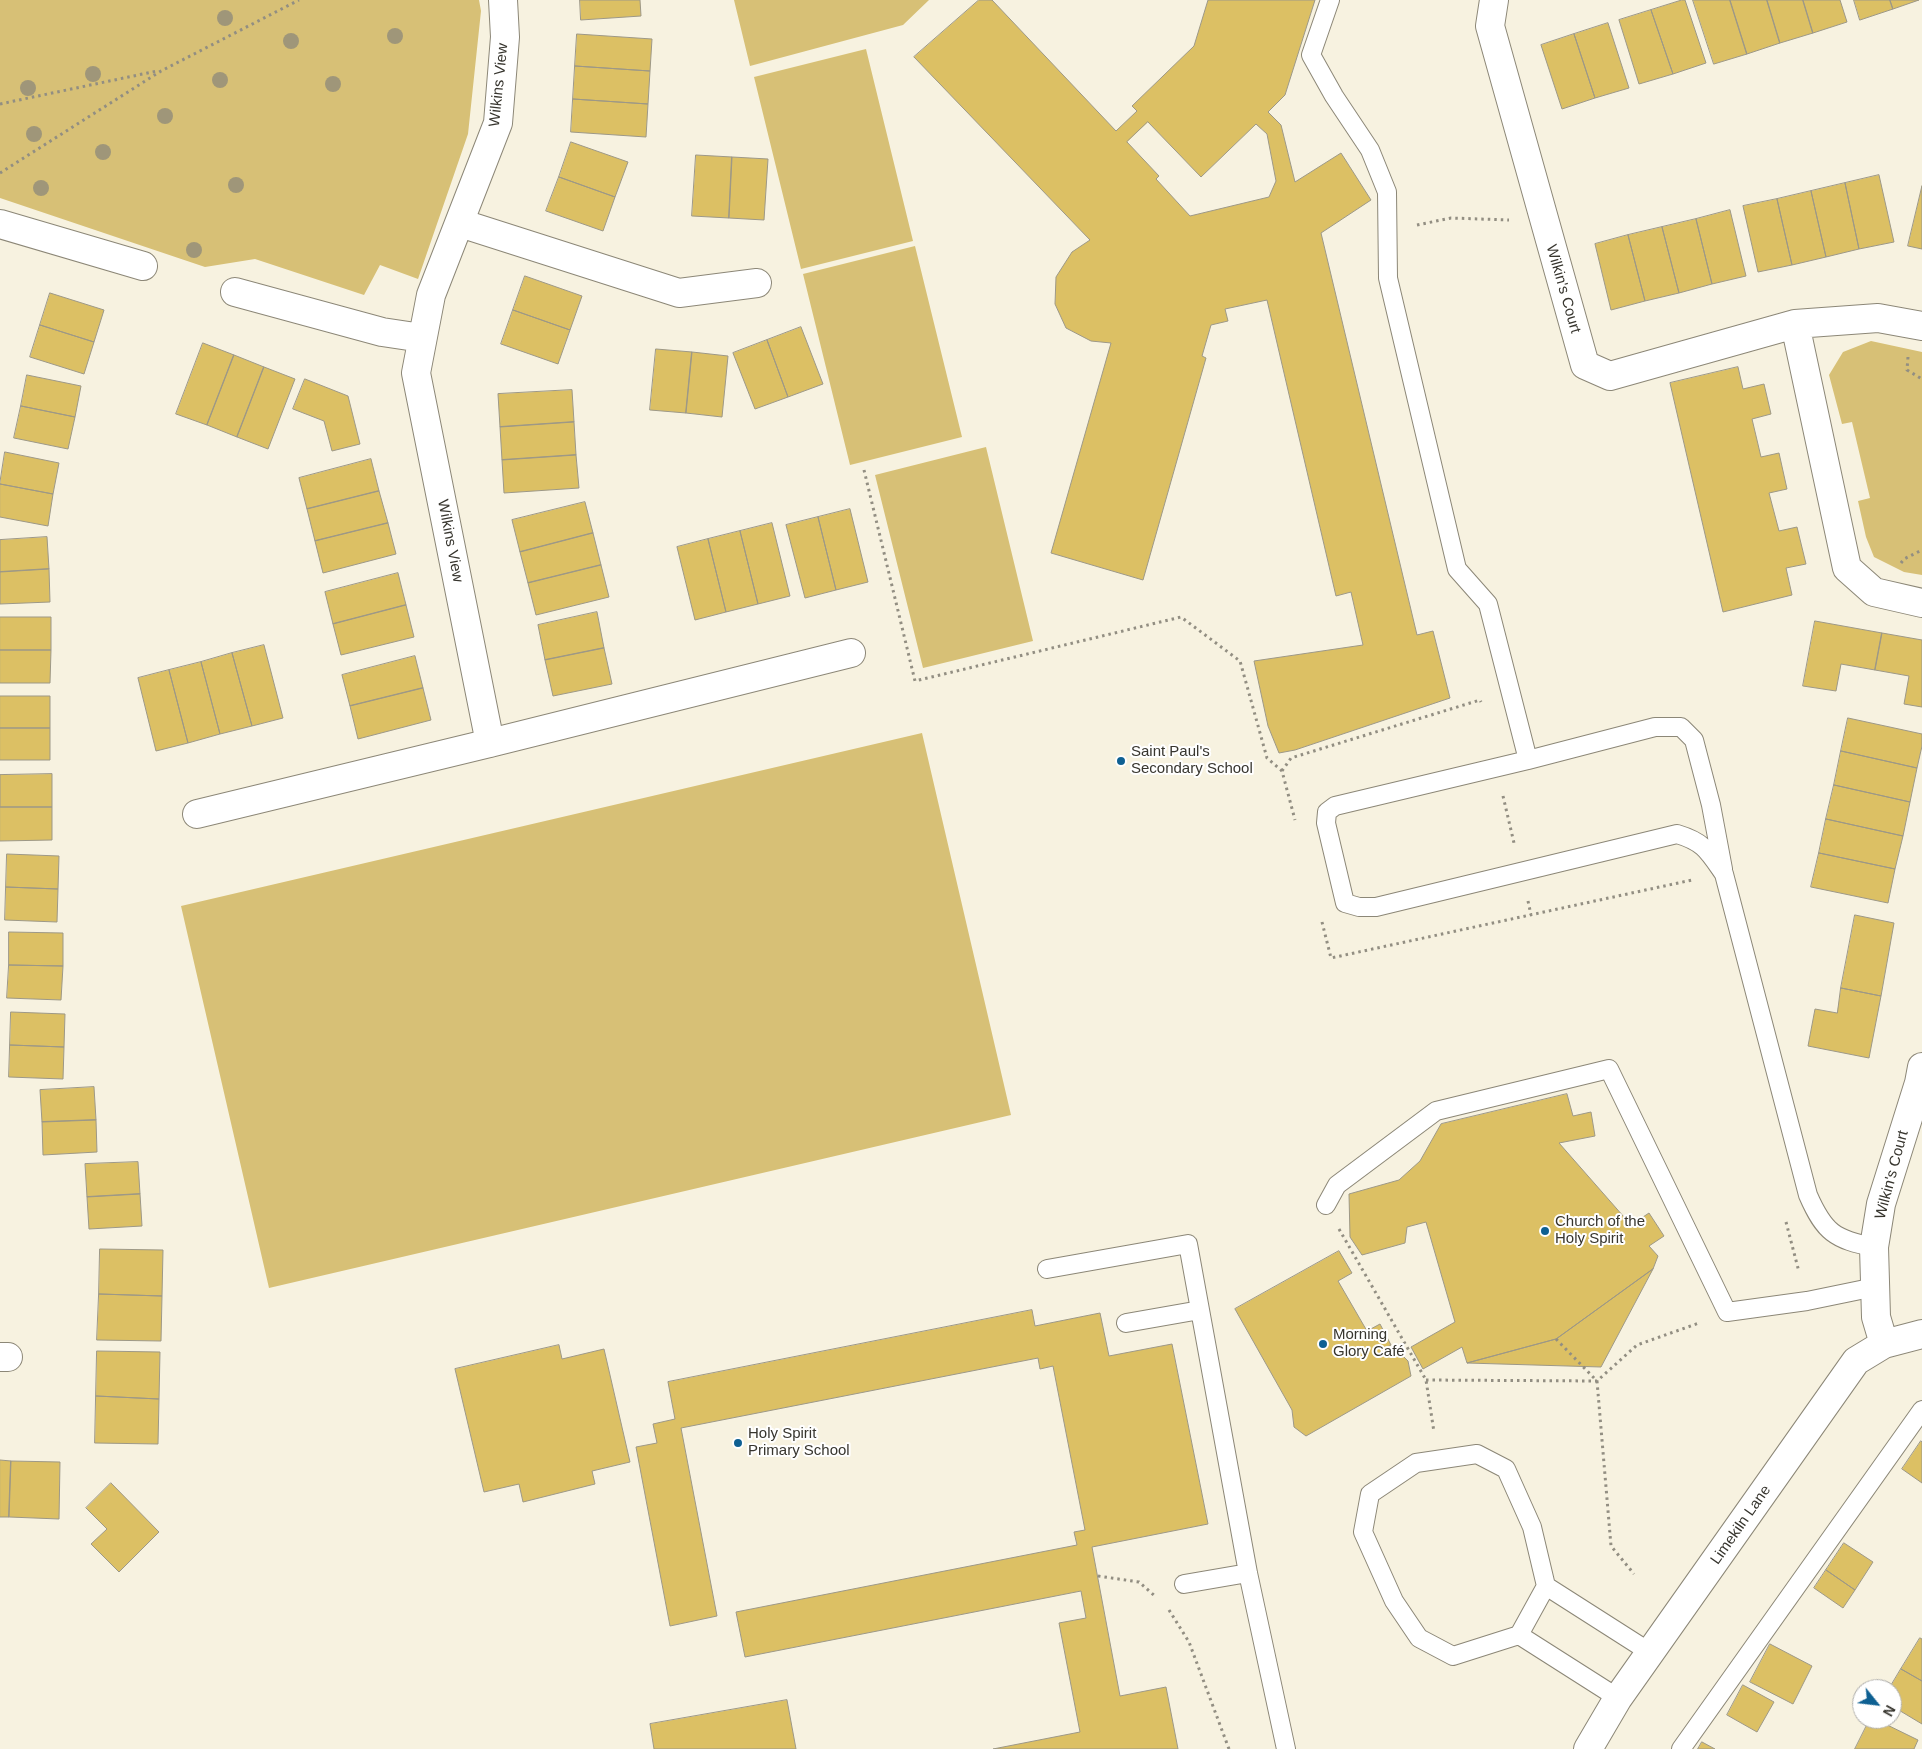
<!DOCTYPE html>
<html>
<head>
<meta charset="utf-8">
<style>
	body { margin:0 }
	#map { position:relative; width:1922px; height:1749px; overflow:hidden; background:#f7f2e0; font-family:Helvetica,sans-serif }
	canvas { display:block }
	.north { position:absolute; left:1852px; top:1679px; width:50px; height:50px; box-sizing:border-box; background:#fff; border:1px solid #afaeab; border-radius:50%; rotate:119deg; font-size:14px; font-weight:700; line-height:20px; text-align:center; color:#37352e }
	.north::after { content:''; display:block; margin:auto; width:18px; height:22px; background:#0e6092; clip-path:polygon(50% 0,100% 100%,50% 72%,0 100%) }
</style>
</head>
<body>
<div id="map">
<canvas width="1922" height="1749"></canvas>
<div class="north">N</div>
</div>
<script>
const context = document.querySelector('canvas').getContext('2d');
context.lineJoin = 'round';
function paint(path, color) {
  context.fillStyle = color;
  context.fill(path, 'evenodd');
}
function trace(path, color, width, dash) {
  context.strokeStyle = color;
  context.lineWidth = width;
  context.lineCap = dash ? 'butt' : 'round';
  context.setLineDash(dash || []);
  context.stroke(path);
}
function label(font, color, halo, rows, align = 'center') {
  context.font = font + ' Helvetica,sans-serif';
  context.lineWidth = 4;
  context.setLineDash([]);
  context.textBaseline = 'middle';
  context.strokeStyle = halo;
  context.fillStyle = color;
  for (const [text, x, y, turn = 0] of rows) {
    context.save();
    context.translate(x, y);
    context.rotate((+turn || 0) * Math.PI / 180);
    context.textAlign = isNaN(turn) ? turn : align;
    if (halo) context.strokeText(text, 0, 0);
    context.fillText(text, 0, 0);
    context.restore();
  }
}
const green = new Path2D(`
	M0,0H479L481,11L468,134L418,279L380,265L364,295L255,259L205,267L0,198Z
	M734,0H929L903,25L750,66Z
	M866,49L913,241L801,269L754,77Z
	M915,246L962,437L850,465L803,274Z
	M1871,341L1922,352V575L1904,572L1874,557L1866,537L1858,501L1870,498L1852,422L1842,424L1829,375L1843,352Z
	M986,447L1033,641L923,668L875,475Z
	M922,733L1011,1115L269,1288L181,906Z`);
const building = new Path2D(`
	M580,0H640L641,16L581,20Z
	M979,0H992L1116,131L1137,111L1132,106L1194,46L1208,0H1315L1285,95L1268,112L1281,125L1295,182L1341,153L1371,200L1321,233L1417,635L1433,631L1450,698L1295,750L1279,753L1268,726L1254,661L1363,645L1351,592L1336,596L1267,300L1225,309L1228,321L1211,325L1202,356L1206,358L1143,580L1051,553L1111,343L1091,341L1066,328L1055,304L1056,277L1072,252L1090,240L914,57ZM1148,122L1201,177L1256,124L1267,134L1276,181L1269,197L1190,216L1156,179L1159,176L1127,142Z
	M1682,0H1685L1706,63L1673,74L1651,10Z
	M1693,0H1730L1747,54L1714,64Z
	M1730,0H1767L1780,43L1747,54Z
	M1767,0H1803L1813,33L1780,43Z
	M1803,0H1840L1847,22L1813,33Z
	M1854,0H1890L1893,9L1860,20Z
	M1890,0H1919L1893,9Z
	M1651,10L1673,74L1639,84L1619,20Z
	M1608,23L1629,88L1595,98L1574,34Z
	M577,34L652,39L650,71L575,66Z
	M1574,34L1595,98L1562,109L1541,45Z
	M575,66L650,71L648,104L573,99Z
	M573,99L648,104L646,137L571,132Z
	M571,142L628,162L615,197L559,177Z
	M696,155L732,157L729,218L692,216Z
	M732,157L768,159L764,220L729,218Z
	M1879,175L1894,242L1859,249L1845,183Z
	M559,177L615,197L603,231L546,211Z
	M1845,183L1859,249L1826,257L1811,191Z
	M1922,186V249L1908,246Z
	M1811,191L1826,257L1792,265L1777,199Z
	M1777,199L1792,265L1758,272L1743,206Z
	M1730,210L1746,276L1712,284L1696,219Z
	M1696,219L1712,284L1679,293L1662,227Z
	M1662,227L1679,293L1645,301L1628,235Z
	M1628,235L1645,301L1611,310L1595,244Z
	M525,276L582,296L570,330L513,310Z
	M50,293L104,310L94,342L40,325Z
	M513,310L570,330L558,364L501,344Z
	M40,325L94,342L84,374L30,357Z
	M801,327L823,384L788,397L767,340Z
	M767,340L788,397L755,409L733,353Z
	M203,343L234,355L207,425L176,414Z
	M656,349L692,352L686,413L650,410Z
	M692,352L728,356L722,417L686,413Z
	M234,355L264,367L237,437L207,425Z
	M264,367L295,379L268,449L237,437Z
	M1738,367L1743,389L1764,384L1771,414L1752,419L1761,457L1779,453L1787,489L1769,493L1779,531L1797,527L1806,564L1786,568L1792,595L1723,612L1670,383Z
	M27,375L81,386L75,417L21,406Z
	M305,379L348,396L360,444L332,451L324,421L293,409Z
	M572,390L574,422L500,427L498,394Z
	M21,406L75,417L68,449L14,438Z
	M574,422L576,455L502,460L500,427Z
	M5,452L59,463L53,494L0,484Z
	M576,455L579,488L504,493L502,460Z
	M371,459L379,491L307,509L299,478Z
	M0,484L53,494L48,526L0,517Z
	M379,491L388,523L315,541L307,509Z
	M585,502L593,533L520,552L512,520Z
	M850,509L868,582L836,590L818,517Z
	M818,517L836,590L805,598L786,525Z
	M388,523L396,554L323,573L315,541Z
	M772,523L790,596L758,604L740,531Z
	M740,531L758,604L726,612L708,539Z
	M593,533L601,565L528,583L520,552Z
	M47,537L49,569L0,572V540Z
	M708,539L726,612L695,620L677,547Z
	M601,565L609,597L536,615L528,583Z
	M49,569L50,602L0,604V572Z
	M398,573L406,605L333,624L325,592Z
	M406,605L414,637L341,655L333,624Z
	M597,612L604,648L545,660L538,625Z
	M0,617H51V650H0Z
	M1815,621L1882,633L1875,670L1841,664L1836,691L1803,686Z
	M1882,633L1922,640V707L1904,704L1909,676L1875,670Z
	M264,645L283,718L252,726L232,653Z
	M604,648L612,684L553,696L545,660Z
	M0,650H51L50,683H0Z
	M232,653L252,726L220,734L201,662Z
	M415,656L423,688L350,706L342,675Z
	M201,662L220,734L188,743L169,670Z
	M169,670L188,743L156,751L138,678Z
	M423,688L431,720L358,739L350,706Z
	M0,696H50V728H0Z
	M1848,718L1922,734V746L1917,768L1841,751Z
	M0,728H50V760H0Z
	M1841,751L1917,768L1910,802L1834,785Z
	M52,774V807H0V775Z
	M1834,785L1910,802L1903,836L1826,819Z
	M0,807H52V840L0,841Z
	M1826,819L1903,836L1895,869L1819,853Z
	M1819,853L1895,869L1888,903L1811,887Z
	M7,854L59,856L58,889L6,887Z
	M6,887L58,889L57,922L5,920Z
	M1855,915L1894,923L1881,996L1841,988Z
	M9,932L63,933V966L9,965Z
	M9,965L63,966L61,1000L7,998Z
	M1841,988L1881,996L1869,1058L1808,1046L1815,1009L1837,1013Z
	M11,1012L65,1014L64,1047L10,1045Z
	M10,1045L64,1047L63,1079L9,1077Z
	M94,1087L96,1120L42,1122L40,1090Z
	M1567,1094L1573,1116L1591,1112L1595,1136L1559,1143L1631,1225L1649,1213L1664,1236L1649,1246L1658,1256L1653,1269L1556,1339L1467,1363L1462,1347L1423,1369L1411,1347L1455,1322L1426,1222L1407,1227L1405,1243L1362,1255L1350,1237L1349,1194L1399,1180L1420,1161L1441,1124Z
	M96,1120L97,1152L43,1155L42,1122Z
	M138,1162L140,1194L87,1197L85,1164Z
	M140,1194L142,1226L89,1229L87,1197Z
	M100,1249L163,1250L162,1296L99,1294Z
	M1339,1251L1352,1273L1338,1281L1367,1331L1380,1324L1391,1345L1384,1349L1389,1356L1398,1351L1408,1361L1411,1376L1306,1436L1294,1427L1292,1410L1235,1309Z
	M1653,1269L1601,1367L1467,1363L1556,1339Z
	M99,1294L162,1296L161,1341L97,1340Z
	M1032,1310L1035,1326L1100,1313L1109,1356L1172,1344L1208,1524L1092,1547L1120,1696L1166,1687L1178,1749H993L1080,1732L1059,1623L1086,1618L1081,1591L745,1657L736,1612L1077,1545L1074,1532L1085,1530L1053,1366L1040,1369L1038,1358L681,1428L717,1616L670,1626L636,1447L657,1443L653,1424L675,1419L668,1382Z
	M559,1345L562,1359L604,1349L630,1462L592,1471L595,1484L523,1502L519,1484L484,1492L455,1369Z
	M97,1351L160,1352L159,1399L96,1396Z
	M96,1396L159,1399L158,1444L95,1443Z
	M1921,1441L1922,1442V1483L1902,1469Z
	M0,1460L11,1461L9,1517H0Z
	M11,1461L60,1462L59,1519L9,1517Z
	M111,1483L159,1532L119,1572L91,1544L107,1529L86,1508Z
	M1844,1543L1873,1562L1855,1590L1826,1570Z
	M1826,1570L1855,1590L1843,1608L1814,1588Z
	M1920,1638L1922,1639V1681L1901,1669Z
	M1770,1644L1812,1666L1793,1704L1750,1682Z
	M1901,1669L1922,1681V1724L1892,1706V1689H1889Z
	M1743,1685L1774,1702L1757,1732L1727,1715Z
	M787,1700L796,1749H654L650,1724Z
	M1870,1719H1875L1918,1740L1914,1749H1855Z
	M1702,1742L1715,1749H1698Z`);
const path = new Path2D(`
	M0,104L157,71
	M0,173L161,71L299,0
	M1417,225L1451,218L1509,220
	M1908,357L1907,370L1922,379
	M864,470L915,681L1181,617L1240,661L1267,758L1282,771L1295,820
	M1901,563L1904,559L1922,550
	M1282,771L1291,758L1480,700L1481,702
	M1503,796L1514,843
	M1528,901L1531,915
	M1322,922L1331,958L1692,880
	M1786,1222L1799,1272
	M1339,1229L1426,1380L1434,1432
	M1556,1339L1597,1381L1611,1546L1634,1574
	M1426,1380L1597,1381L1637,1345L1699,1323
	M1098,1576L1139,1582L1156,1597
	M1169,1610L1189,1642L1229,1749`);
const lane = new Path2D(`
	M1330,0L1311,55L1334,96L1370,150L1387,192L1388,278L1457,569L1488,604L1528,760L1335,806L1327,812L1326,823L1345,903L1359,907H1376L1677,834C1704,842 1708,851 1724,874L1808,1195C1824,1232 1835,1240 1874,1247
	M1528,760L1655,727H1681L1694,740L1711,805L1723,869
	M1326,1205L1337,1185L1436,1111L1609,1069L1727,1312L1807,1301L1875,1287
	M1047,1269L1188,1244L1248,1573L1286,1749
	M1126,1323L1200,1310
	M1184,1584L1248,1573
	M1519,1635L1546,1586
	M1618,1698L1519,1635L1453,1656L1419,1638L1394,1601L1363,1532L1370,1494L1416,1463L1477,1454L1506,1469L1532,1527L1546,1586L1651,1653
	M1681,1749L1922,1410`);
const street = new Path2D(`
	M1494,0L1490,26L1585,365L1610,376L1795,324L1878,318L1922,326
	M460,223L679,293L757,283
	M0,224L143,266
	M235,292L382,332L422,338
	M1795,324L1847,568L1874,592L1922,603
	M490,743L416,373L431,295L498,123L505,37L503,0
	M197,814L490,743L851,653
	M1884,1344L1876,1317L1874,1247L1881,1204L1919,1083L1922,1067
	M0,1357H8
	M1588,1749L1618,1698L1856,1361L1884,1344L1922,1334`);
const trees = [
	[225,18],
	[395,36],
	[291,41],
	[93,74],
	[220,80],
	[333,84],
	[28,88],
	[165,116],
	[34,134],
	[103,152],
	[236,185],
	[41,188],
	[194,250]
];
const markers = [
	[1121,761,5,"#0e6092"],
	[1545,1231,5,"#0e6092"],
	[1323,1344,5,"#0e6092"],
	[738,1443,5,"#0e6092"]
];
const streetNames = [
	["Wilkins View",499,85,-84],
	["Wilkin's Court",1563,289,74],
	["Wilkins View",450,541,79],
	["Wilkin's Court",1892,1175,-75],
	["Limekiln Lane",1741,1525,-55]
];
const poiNames = [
	["Saint Paul's",1131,752],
	["Secondary School",1131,769],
	["Church of the",1555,1222],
	["Holy Spirit",1555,1239],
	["Morning",1333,1335],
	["Glory Café",1333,1352],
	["Holy Spirit",748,1434],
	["Primary School",748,1451]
];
paint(green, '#d7c076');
paint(building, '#dcc064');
trace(building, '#9d9887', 1);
trace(lane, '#8c8777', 20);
trace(street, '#8c8777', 30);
trace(path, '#928e82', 3, [2.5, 4]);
trace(lane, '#fff', 18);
trace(street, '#fff', 28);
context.fillStyle = '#9f9679';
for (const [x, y] of trees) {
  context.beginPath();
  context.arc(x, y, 8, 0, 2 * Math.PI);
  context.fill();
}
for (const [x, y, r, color] of markers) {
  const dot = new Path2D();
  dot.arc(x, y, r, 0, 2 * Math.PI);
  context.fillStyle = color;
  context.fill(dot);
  trace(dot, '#fff', 2);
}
label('15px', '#37352e', '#fff', streetNames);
label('15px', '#37352e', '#fff', poiNames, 'left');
</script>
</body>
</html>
